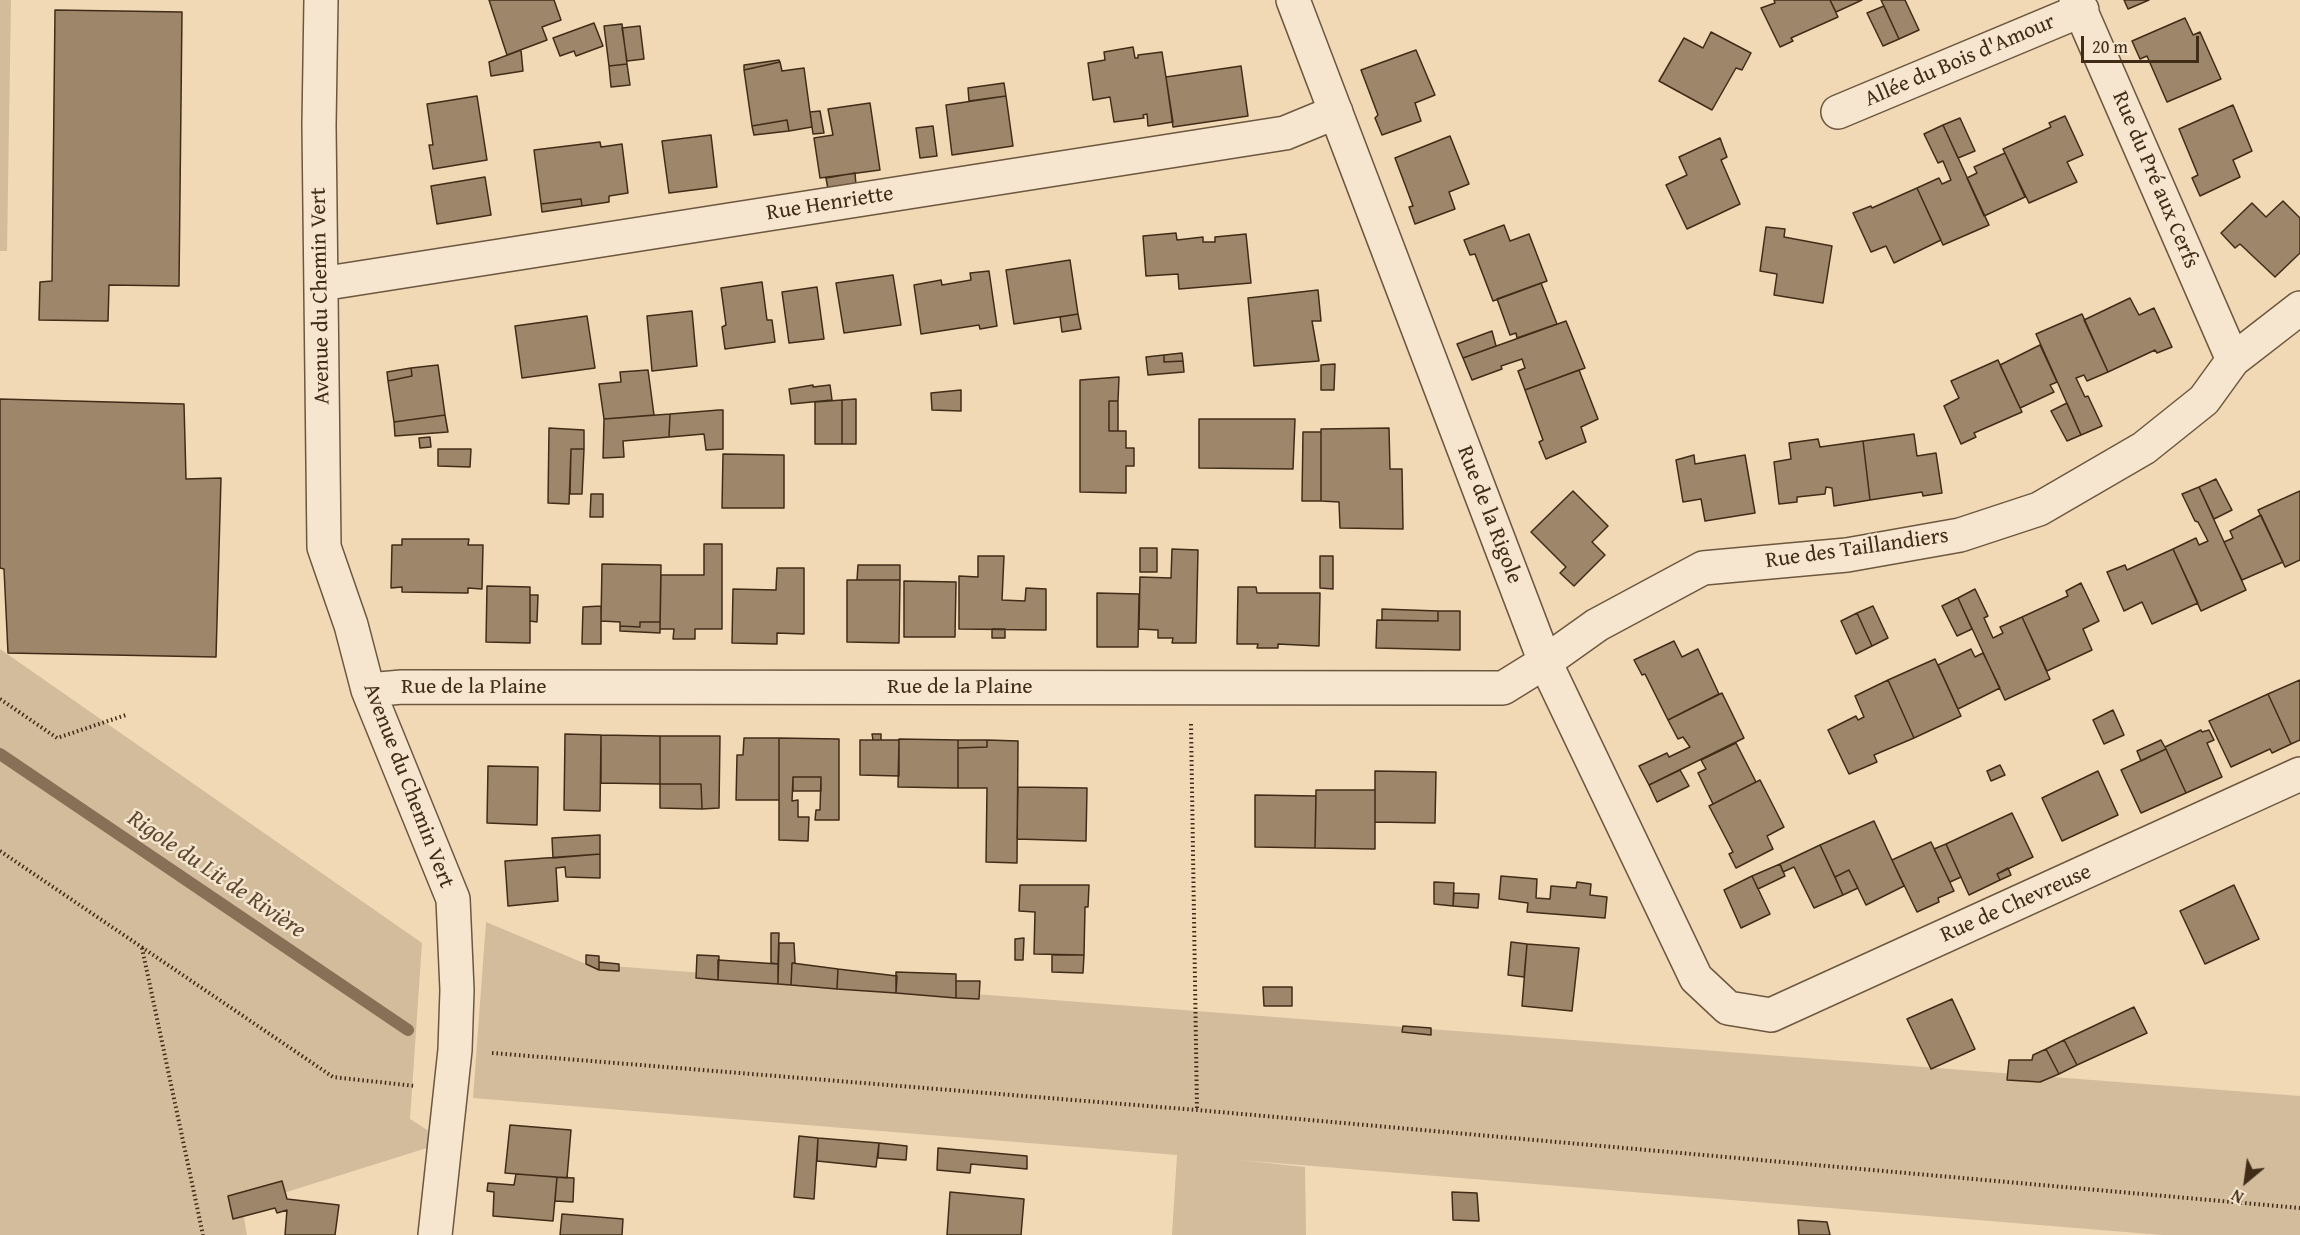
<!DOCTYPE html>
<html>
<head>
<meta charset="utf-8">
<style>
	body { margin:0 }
	#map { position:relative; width:2300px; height:1235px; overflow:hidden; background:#f1d9b6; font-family:"Gentium Book Plus",serif }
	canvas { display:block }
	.north { position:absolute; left:2216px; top:1151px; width:60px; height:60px; -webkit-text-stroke:4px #f6e6d0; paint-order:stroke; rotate:209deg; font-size:16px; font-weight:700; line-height:24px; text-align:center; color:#412c17 }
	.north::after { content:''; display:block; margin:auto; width:21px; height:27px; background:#412c17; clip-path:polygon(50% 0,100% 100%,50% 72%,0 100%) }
	.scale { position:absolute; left:2081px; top:36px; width:118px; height:27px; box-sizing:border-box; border:3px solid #412c17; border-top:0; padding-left:8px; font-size:18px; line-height:21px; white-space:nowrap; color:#412c17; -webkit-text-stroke:4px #f6e6d0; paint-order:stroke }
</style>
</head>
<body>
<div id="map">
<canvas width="2300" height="1235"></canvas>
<div class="north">N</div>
<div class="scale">20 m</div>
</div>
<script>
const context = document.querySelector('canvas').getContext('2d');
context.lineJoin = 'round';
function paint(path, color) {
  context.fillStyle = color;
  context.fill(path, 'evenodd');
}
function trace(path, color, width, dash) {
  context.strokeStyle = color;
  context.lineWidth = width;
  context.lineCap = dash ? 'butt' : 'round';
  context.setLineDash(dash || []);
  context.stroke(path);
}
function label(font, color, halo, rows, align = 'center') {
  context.font = font + ' "Gentium Book Plus",serif';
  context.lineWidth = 5;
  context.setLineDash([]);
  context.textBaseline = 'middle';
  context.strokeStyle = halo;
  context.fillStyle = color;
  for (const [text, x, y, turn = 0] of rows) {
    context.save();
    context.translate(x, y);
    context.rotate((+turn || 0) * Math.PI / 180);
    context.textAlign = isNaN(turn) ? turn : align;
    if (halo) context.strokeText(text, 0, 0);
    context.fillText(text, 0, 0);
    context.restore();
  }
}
const green = new Path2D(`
	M0,0H11L7,251H0Z
	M0,649L422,943L410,1119L446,1142L242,1206L247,1235H0Z
	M486,922L586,964L2300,1096V1235H2162L1239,1160L1305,1167L1306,1235H1172L1177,1155L473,1098Z`);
const stream = new Path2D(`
	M0,754L408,1030`);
const building = new Path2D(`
	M489,0H554L561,20L542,27L547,40L507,55Z
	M1774,0H1830L1838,17L1791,38L1793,41L1780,47L1761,8L1775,3Z
	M1830,0H1862L1836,12Z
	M1881,0H1905L1919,30L1899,39Z
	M2124,0H2149L2128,9Z
	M1884,6L1899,39L1883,46L1867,13Z
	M55,10L182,12L179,286L109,285L108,321L39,320L40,282L52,281Z
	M2185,18L2193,35L2200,32L2221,79L2167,102L2147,56L2140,59L2132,41Z
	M594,23L603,46L576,56L574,51L560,56L553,38Z
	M622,24L627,64L609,66L604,26Z
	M640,26L644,59L627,61L622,28Z
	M1711,32L1751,53L1742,70L1736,68L1712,110L1659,81L1684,38L1703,48Z
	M1133,47L1135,58H1138V55L1162,52L1173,122L1148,126L1147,114L1143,115L1144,118L1114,122L1110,97L1093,100L1088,63L1105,60L1104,52Z
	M521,50L523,71L491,76L489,62Z
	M1416,50L1435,95L1415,103L1421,121L1382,135L1375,118L1378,115L1361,70Z
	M779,60L780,62L744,70V65Z
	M780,62L782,71L804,68L812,127L789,131L787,120L752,126L744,70Z
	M627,64L630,85L611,87L609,66Z
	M1241,66L1248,116L1173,127L1166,77Z
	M1004,83L1006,96L969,101L968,88Z
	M477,96L487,160L433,169L429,145H433L427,104Z
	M1006,96L1013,146L952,155L946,105Z
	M870,103L880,170L820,178L814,138L833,135L828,109Z
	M2233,105L2252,151L2233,160L2240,177L2200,196L2192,178L2198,175L2179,129Z
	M820,111L824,133L813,134L810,112Z
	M2065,116L2083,155L2067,162L2077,182L2029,203L2003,149L2051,127L2049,123Z
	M1960,118L1975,151L1958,158L1943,125Z
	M787,120L789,131L754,135L752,126Z
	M1943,125L1989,225L1943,245L1917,188L1939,178L1942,184L1951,180L1943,161L1938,163L1924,134Z
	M933,126L937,156L920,158L916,128Z
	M711,135L717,187L669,193L662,141Z
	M1450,136L1469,184L1449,192L1455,209L1415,224L1409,207L1413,206L1395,158Z
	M1720,138L1727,157L1721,160L1740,204L1687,229L1666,185L1687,175L1679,157Z
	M600,142L601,147L622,144L628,193L609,196V202L582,206L581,199L541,204L534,150Z
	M2005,153L2025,197L1984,216L1967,178L1977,173L1974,167Z
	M855,173L856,185L828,189L826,178Z
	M485,177L491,215L437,224L431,186Z
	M1917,188L1941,240L1894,263L1886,246L1871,252L1853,213L1871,206L1872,208Z
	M581,199L582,206L542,212L541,204Z
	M2283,201L2300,218V253L2275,277L2240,244L2235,248L2221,233L2252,203L2266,217Z
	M1504,225L1510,241L1529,234L1547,281L1493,301L1475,254L1470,255L1464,240Z
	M1766,227L1785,229L1784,237L1832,246L1823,303L1774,295L1777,274L1760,271Z
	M1176,233L1177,240L1203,237V242H1215V237L1246,234L1251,283L1179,289L1178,274L1146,276L1143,236Z
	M1070,260L1078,314L1014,324L1006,270Z
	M989,271L997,326L980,329L979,325L921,334L914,285L941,280L942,285L971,280L970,273Z
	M893,275L901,325L844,333L836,283Z
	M762,282L767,320H772L775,342L725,349L722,327L726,325L721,288Z
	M1541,283L1557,324L1517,338L1516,333L1510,335L1497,299Z
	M817,287L824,339L789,343L782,292Z
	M1318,290L1321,321H1312L1319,361L1254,366L1248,298Z
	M2130,298L2139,315L2154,308L2172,347L2157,353L2155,350L2108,372L2084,320Z
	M692,311L697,366L652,371L647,316Z
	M1078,314L1081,329L1062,332L1060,317Z
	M2082,314L2108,372L2087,381L2084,375L2076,378L2085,397L2088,396L2102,426L2081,435L2036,334Z
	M587,316L595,368L522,378L515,326Z
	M1566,321L1585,368L1525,390L1518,371L1525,368L1522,359L1501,366L1502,369L1472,380L1463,358Z
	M1492,331L1496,346L1463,358L1457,344Z
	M2040,345L2057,382L2050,385L2054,392L2020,408L2000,365Z
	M1182,353L1183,361L1164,362V355Z
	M1164,355V362L1183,361L1184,372L1148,375L1146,357Z
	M1998,360L2022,412L1974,433L1976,437L1961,444L1944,406L1959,398L1951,381Z
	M1335,364L1334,390H1321V365Z
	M438,365L445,415L394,422L388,381L412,376L411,368Z
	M411,368L412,376L388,381L387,372Z
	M648,370L654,415L604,419L599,384L621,382L620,372Z
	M1579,370L1598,419L1581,427L1586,442L1546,459L1539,442L1543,440L1525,390Z
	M1119,377L1118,401H1109V431H1126V448H1134V466H1126V493L1080,492V380Z
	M813,385V387L830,385L832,400L791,404L789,389Z
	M961,390V411L932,410L931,393Z
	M0,399L184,404L186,479L221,478L216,657L8,653L4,569L0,568Z
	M856,399V444H842V400Z
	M842,400V444H815V402Z
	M1109,401H1118V431H1109Z
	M2067,403L2081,435L2067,441L2051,411Z
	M719,410H723V449L706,450L704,434L669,437L670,414Z
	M670,414L669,437L623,441L624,457L603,458L604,419Z
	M445,415L448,432L395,436L394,422Z
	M1199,419H1295L1293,469L1199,468Z
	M549,428L584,430V449H571L569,504L548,503Z
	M1389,428L1390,469H1402L1403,529L1340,528L1339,502L1321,501V429Z
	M1303,432H1321V501H1302Z
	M1914,434L1917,456L1936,453L1942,493L1923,496L1922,492L1870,500L1863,441Z
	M430,437L431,447L420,448L419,438Z
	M1818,439L1820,447L1863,441L1870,500L1834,506L1832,488L1826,487L1825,494L1797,497V502L1779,504L1774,462L1791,459L1789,443Z
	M438,449H471L470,467L438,466Z
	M571,449H584L582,494H570Z
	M723,454L784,455V508H722Z
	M1694,455L1695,464L1745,455L1755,513L1705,521L1701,499L1683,502L1676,460Z
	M2216,479L2232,510L2214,519L2199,487Z
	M2199,487L2246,590L2201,611L2173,549L2196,538L2199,545L2208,541L2198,522L2195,521L2182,494Z
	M1573,491L1608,526L1592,542L1605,555L1574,586L1560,573L1566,567L1531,532Z
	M2300,491V560L2285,567L2258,510Z
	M591,494H603V517H590Z
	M2261,515L2283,562L2242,580L2224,542L2233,538L2230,531Z
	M402,539H469L468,545H483L482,589L468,588V593L402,592V587L391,588L392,545H402Z
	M704,544H722V629H695V639H673L674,629H660L661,575H704Z
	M1140,548H1157V572H1140Z
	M1172,549L1198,550L1196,643H1172L1173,638H1158V630L1139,629L1140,577L1171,578Z
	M2173,549L2198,603L2152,624L2142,602L2124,611L2107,572L2125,565L2127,570Z
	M978,556H1004L1002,600L1025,601L1026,588L1046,589V630L959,629V576L978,577Z
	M1320,556H1333V589L1320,588Z
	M602,564L661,565L660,622H640V627L620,626V622L601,621Z
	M858,565H900V580H857Z
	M777,568H804V634L777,633V644L732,643L733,589L776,590Z
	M847,580H900L899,643L847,642Z
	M904,581L956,582L955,637H904Z
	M2081,583L2099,621L2083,629L2092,650L2047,671L2022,617L2068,596L2066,591Z
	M487,586L530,587V643L486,642Z
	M1238,587H1256L1257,593H1320L1319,646L1278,644V648H1257L1258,644H1237Z
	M1975,589L1988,616L1984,618L1993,638L2003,633L2000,627L2022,617L2050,679L2005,700L1958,598Z
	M1097,593L1139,594L1138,647H1097Z
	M530,595H538L537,622L530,621Z
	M1958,598L1972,629L1957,636L1942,606Z
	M601,606V644H582L583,607Z
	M1873,606L1888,638L1872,646L1857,613Z
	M1382,609L1438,611V621L1382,620Z
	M1438,611H1460V650L1376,648L1377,620L1438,621Z
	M1857,613L1872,646L1856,654L1841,621Z
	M640,622H660V633L620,631V626L640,627Z
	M992,629H1005V638H992Z
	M1674,641L1682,657L1698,649L1719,694L1668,720L1645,674L1642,675L1634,660Z
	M1971,649L1975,657L1983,653L2000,688L1958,709L1938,665Z
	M1935,659L1961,716L1914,738L1888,680Z
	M1888,680L1914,738L1874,755L1877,762L1849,774L1828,730L1856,716L1858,720L1864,717L1855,696Z
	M2300,680V740L2291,744L2268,694Z
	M1722,693L1744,738L1649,785L1639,766L1667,753L1669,757L1690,747L1683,737L1678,739L1668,720Z
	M2268,694L2291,744L2272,753L2270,749L2231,767L2209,721Z
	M2113,710L2124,735L2104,744L2093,720Z
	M2201,730L2202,732L2209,730L2214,740L2207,743L2222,777L2186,793L2165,747Z
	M565,734L601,735L600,811L564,810Z
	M872,734H881V740H873Z
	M601,735L660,736V784L601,783Z
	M660,736H720L719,808L702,809L701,784H660Z
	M744,738H779V800H736L737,755H743Z
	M779,738L839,739V820H815L816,810H820L821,777H793L792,801L798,800V817H809L808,841L779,840Z
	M899,739L958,740V788L898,787Z
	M860,740H899V776L860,775Z
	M958,740H987V747L958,748Z
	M987,740L1018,741L1017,863L986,862L987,788H958V748L987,747Z
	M2161,740L2166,749L2141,761L2137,751Z
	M1736,743L1756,782L1713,804L1698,773L1706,769L1701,760Z
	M2166,749L2186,793L2141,813L2121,770Z
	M2000,765L2005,775L1991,781L1987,771Z
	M488,766L538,767L537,825L487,823Z
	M1680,770L1689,786L1657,802L1649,785Z
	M1375,771L1436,772L1435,823L1375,822Z
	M2098,771L2118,815L2062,841L2042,798Z
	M793,777H821V791H793Z
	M1760,780L1784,827L1767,836L1773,849L1736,868L1729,854L1733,852L1709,806Z
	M660,784H701L702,809L660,808Z
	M1018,787L1087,788L1086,841L1017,839Z
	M1316,790H1375V849L1315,848Z
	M1255,795L1316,796L1315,848L1255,847Z
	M2012,813L2033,857L1997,874L2000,880L1969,895L1946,844Z
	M1874,821L1904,886L1866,905L1849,870L1835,877L1820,845Z
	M600,835V854L553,858L552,838Z
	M1931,842L1954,891L1938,898L1939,902L1917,912L1892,860Z
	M1946,844L1961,877L1950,882L1934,849Z
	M1820,845L1843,895L1814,908L1794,867L1783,872L1780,864Z
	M600,854V878L566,877L565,867L556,868L558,901L508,906L505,861Z
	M1780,864L1785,876L1758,889L1752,876Z
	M2008,868L2011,875L2000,880L1997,874Z
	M1849,870L1858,888L1843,895L1835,877Z
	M1501,876L1537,879L1536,898L1550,899L1551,886L1576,888L1577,882L1591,884L1590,895L1607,897L1605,918L1527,912L1528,903L1499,899Z
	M1752,876L1770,914L1741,928L1724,890Z
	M1434,882L1454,883L1453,906L1434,904Z
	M1020,885H1089L1088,907H1085L1084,955L1034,954L1035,912L1019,911Z
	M2234,885L2259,939L2205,964L2180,911Z
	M1454,893L1479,894L1478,908L1453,906Z
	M771,933H779L778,964L771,963Z
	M1024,938L1023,960H1015V939Z
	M1511,942L1527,944L1524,977L1508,975Z
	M779,943H794L795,963H792L791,985L778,984Z
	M1527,944L1579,948L1572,1011L1522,1006Z
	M586,955L599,956V970L586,964Z
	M697,955L719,956L718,980L696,978Z
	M1052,955H1084L1083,973L1052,972Z
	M718,960L778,964V984L718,980Z
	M599,962L619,964V971L599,970Z
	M792,963L838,969L837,989L791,985Z
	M838,969L897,976L896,993L837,989Z
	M896,972L956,974V998L896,993Z
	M956,981H980L979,999L956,998Z
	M1263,987H1292V1006H1264Z
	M1952,999L1975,1049L1931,1069L1907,1019Z
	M2134,1007L2147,1033L2077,1065L2064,1040Z
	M1403,1026L1431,1028V1035L1402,1032Z
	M2064,1040L2077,1065L2059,1074L2046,1049Z
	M2046,1049L2059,1074L2040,1082L2007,1080L2009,1060H2032L2033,1055Z
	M510,1125L571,1130L567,1178L505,1173Z
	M799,1136L818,1138L814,1199L794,1197Z
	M818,1138L879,1143L876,1167L817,1161Z
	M879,1143L907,1146L906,1160L878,1158Z
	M938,1148L1027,1156V1169L971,1164L970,1173L937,1170Z
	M516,1174L557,1177L553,1221L493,1216L494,1192L487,1191L488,1183L514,1185Z
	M557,1177L574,1178L573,1202L555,1201Z
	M282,1181L287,1199L339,1205L335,1235H285L287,1210L277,1213L275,1208L233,1219L228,1196Z
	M950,1192L1024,1199L1021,1235H947Z
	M1452,1192L1477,1193L1479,1221L1453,1220Z
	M562,1214L623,1219L622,1235H560Z
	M1798,1220L1827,1222L1830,1235H1799Z`);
const path = new Path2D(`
	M0,699L57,738L126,715
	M1191,724L1197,1110
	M0,851L333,1077L415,1086
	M142,948L203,1235
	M492,1053L1197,1110L2300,1208`);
const street = new Path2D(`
	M321,0L319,125L324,547L351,625L368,690L453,899L457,990L455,1050L435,1235
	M1293,0L1545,662L1696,978L1728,1008L1771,1015L2300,774
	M2076,0L2233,360
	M1838,112L2082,10
	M321,284L1285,133L1336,112
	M368,690L402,687L1503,688L1545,662L1597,625L1703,568L1847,555L1960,535L2039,509L2144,448L2204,400L2233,360L2300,308`);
const streetNames = [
	["Allée du Bois d'Amour",1960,61,-23],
	["Rue du Pré aux Cerfs",2155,180,67],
	["Rue Henriette",830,204,-9],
	["Avenue du Chemin Vert",321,296,-91],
	["Rue de la Rigole",1489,515,69],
	["Rue des Taillandiers",1857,549,-8],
	["Rue de la Plaine",474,687],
	["Rue de la Plaine",960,687],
	["Avenue du Chemin Vert",408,786,69],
	["Rue de Chevreuse",2016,904,-24]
];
const waterNames = [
	["Rigole du Lit de Rivière",216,875,34]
];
paint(green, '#d3bc9b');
trace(stream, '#877056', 12);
paint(building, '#9d866a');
trace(building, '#412c17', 1.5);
trace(street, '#6d573f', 36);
trace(path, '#412c17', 4, [1.5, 3]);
trace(street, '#f6e6d0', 33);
label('22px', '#412c17', '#f6e6d0', streetNames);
label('italic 24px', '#5e4831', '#f6e6d0', waterNames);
</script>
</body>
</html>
